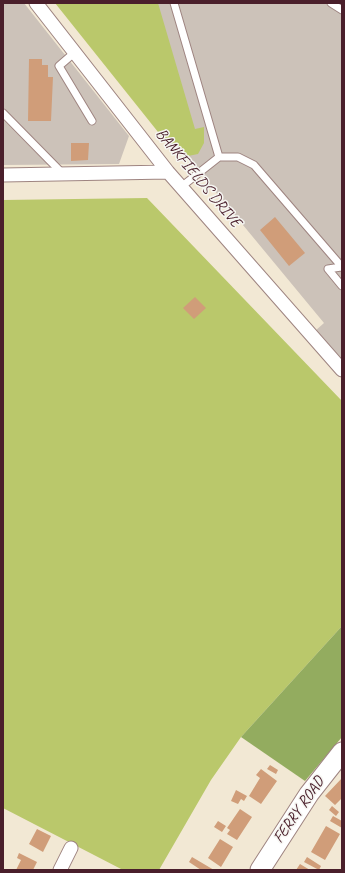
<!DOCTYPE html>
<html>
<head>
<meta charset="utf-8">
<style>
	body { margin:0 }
	#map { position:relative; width:345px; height:873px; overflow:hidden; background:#f2e8d4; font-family:Caveat,sans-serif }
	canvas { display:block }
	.frame { position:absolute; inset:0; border:4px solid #4a1f2b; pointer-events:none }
</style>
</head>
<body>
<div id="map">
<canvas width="345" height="873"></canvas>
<div class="frame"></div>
</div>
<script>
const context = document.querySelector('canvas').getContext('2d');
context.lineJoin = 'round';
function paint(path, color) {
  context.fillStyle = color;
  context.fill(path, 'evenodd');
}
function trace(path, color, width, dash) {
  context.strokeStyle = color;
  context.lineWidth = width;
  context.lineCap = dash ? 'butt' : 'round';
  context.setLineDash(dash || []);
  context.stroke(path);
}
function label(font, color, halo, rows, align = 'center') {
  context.font = font + ' Caveat,sans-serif';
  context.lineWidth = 3;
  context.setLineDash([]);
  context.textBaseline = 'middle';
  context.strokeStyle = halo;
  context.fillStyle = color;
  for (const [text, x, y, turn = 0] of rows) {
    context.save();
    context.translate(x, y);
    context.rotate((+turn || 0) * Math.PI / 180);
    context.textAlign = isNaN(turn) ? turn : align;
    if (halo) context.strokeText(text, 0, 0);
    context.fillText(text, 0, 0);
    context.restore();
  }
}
const industrial = new Path2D(`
	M3,3H24L129,136L119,164L3,165Z
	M58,3H342V363L315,331L324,323L152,115Z`);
const green = new Path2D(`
	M55,3H158L195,129L204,127V143L198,154L188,156L174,152Z
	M147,198L342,401V626L241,737L211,780L159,870H123L3,808V200Z`);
const forest = new Path2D(`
	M342,626V737L305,781L241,737Z`);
const building = new Path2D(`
	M29,59H42V65H48V77H53L51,121H28Z
	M71,143H89L88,160L71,161Z
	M275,217L305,253L289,266L260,230Z
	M195,297L206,308L194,319L183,308Z
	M270,765L278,770L276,774L267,769Z
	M261,769L277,781L261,804L249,796L260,778L256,775Z
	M342,778V798L335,805L325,796Z
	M236,790L247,796L244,801L241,799L238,804L231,801Z
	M332,806L339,812L336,816L329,810Z
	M240,809L252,817L237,840L227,834L230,830L227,828Z
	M333,816L342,821V828L330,821Z
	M218,821L226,826L222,832L214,827Z
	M326,826L340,834L325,860L311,852Z
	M37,829L51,836L43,852L29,844Z
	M220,839L233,847L221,867L208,858Z
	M19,853L37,862L33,870H16L21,860L17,858Z
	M192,857L214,870H201L189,862Z
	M307,857L321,866L319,870L304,862Z
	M300,864L310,870H296Z`);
const lane = new Path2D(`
	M174,3L219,157
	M331,3L342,10
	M74,53L59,66L92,121
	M3,113L63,174
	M181,187L219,157H238L254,165L342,267
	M341,267L328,269L342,286`);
const street = new Path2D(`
	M36,3L168,172L342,370
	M3,175L168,172
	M60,870L71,848`);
const secondary = new Path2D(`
	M260,870L309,794L342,752`);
const streetNames = [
	["BANKFIELDS DRIVE",198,178,50],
	["FERRY ROAD",299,810,-55]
];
paint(industrial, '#ccc2b9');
paint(green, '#bac86b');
paint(forest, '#93ac5f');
paint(building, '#d09d79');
trace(lane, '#9e8480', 9);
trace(street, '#9e8480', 15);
trace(secondary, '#9e8480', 21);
trace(lane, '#fff', 7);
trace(street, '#fff', 13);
trace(secondary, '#fff', 19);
label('16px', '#4a1f2b', '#f6f6f2', streetNames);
</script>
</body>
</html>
